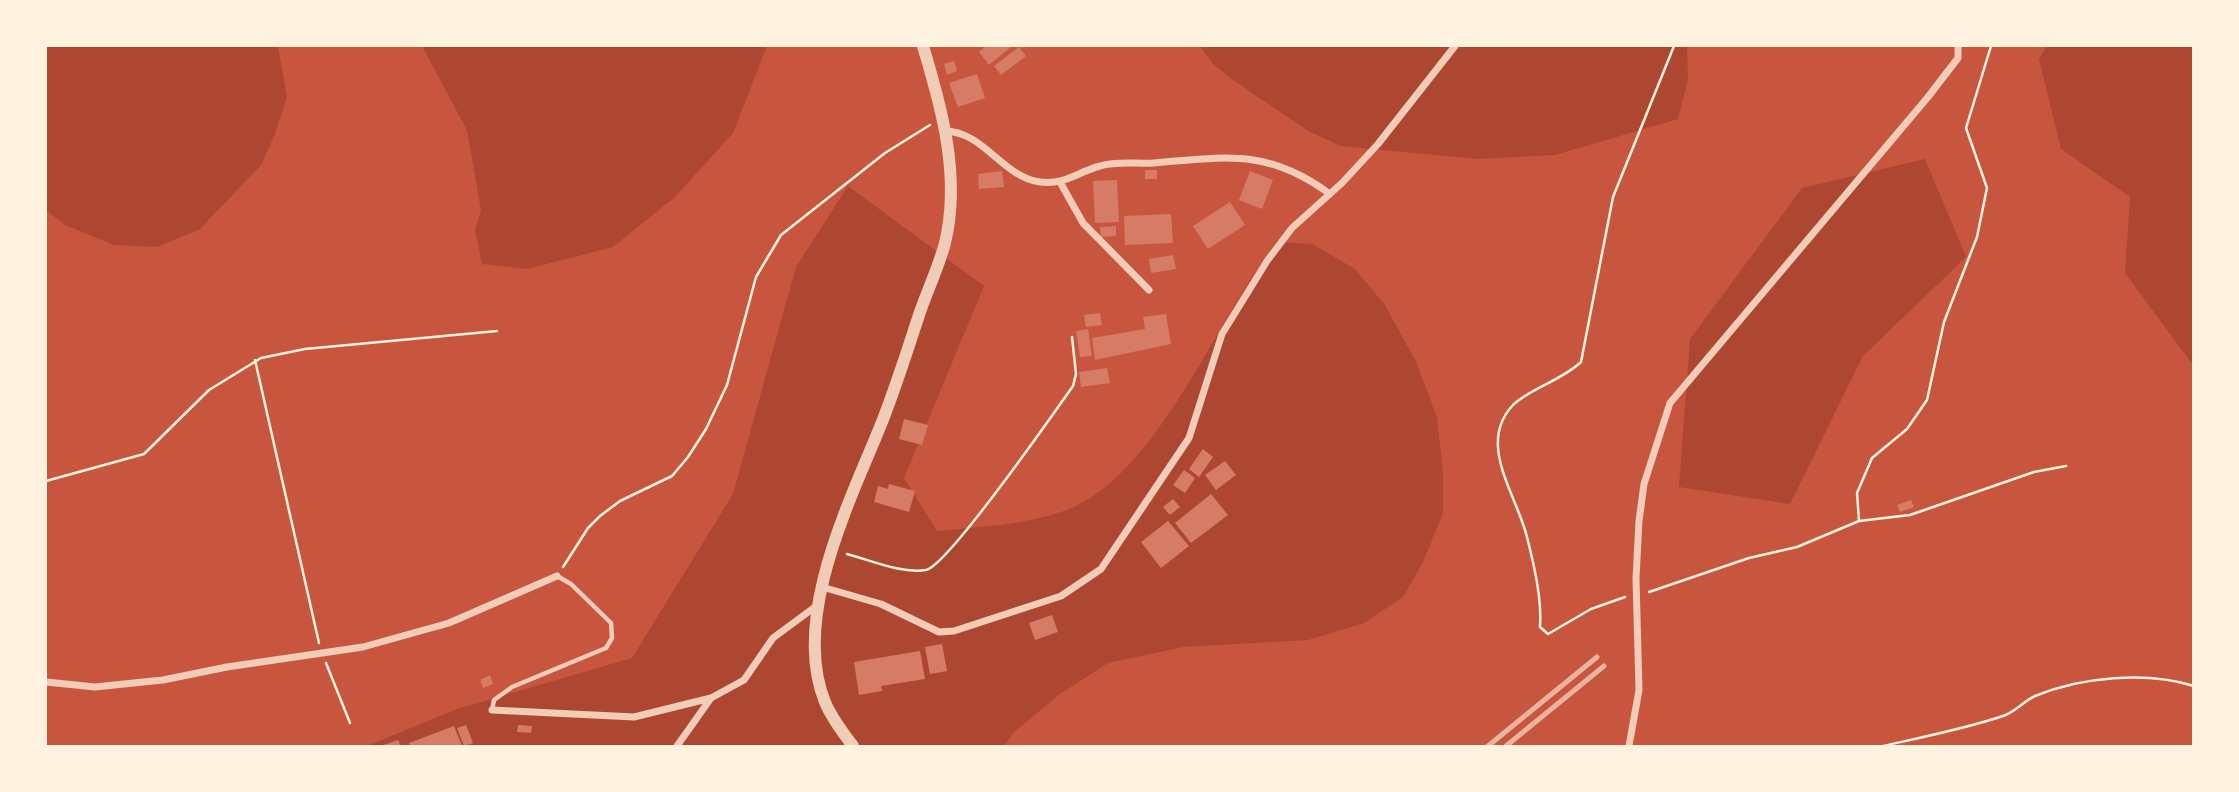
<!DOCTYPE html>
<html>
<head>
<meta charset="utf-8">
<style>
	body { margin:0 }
	#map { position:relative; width:2239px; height:792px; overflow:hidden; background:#c8553d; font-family:"Varela Round",sans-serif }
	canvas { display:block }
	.frame { position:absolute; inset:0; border:47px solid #fff3e0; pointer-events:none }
</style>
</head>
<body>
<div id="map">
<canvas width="2239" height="792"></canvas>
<div class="frame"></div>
</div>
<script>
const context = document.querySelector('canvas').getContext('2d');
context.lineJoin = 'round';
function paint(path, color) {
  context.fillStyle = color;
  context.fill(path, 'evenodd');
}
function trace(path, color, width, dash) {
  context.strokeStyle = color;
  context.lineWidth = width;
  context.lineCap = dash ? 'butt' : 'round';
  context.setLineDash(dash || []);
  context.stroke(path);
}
const green = new Path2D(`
	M46,46H278L287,97L275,134L261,165L200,229L157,247L114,245L65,225L46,210Z
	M422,46H767L733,133L675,197L613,247L527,269L482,264L475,230L481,210L467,130Z
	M1200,46H1687L1688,79L1678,119L1555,155L1478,159L1340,146L1307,130L1230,78L1213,64Z
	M2047,46H2193V365L2125,273L2130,197L2061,149L2039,59Z
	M1925,159L1966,257L1863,356L1790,504L1679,487L1690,339L1802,188Z
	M848,186L984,286L904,478L937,531C980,527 1023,525 1064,511C1158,478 1216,317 1277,242L1312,244L1355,269L1385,305L1416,362L1437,417L1443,474V513L1423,562L1403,597L1364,623L1308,640L1183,647L1108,663L1060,694L1013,733L1004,746H367L457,709L632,658L733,494L796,267Z`);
const building = new Path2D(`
	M986,46H1012L989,65L979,52Z
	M1019,47L1026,56L1001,75L994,66Z
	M954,61L957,71L947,75L944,64Z
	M977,74L985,98L958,107L949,83Z
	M1145,170H1157V179H1145Z
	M1002,171L1004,187L979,189L978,174Z
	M1250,171L1273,180L1262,209L1239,200Z
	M1117,180L1119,222L1095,223L1093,181Z
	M1230,202L1245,225L1208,249L1193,226Z
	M1171,214L1173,243L1125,245L1124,216Z
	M1116,226V236L1101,237L1100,227Z
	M1173,255L1176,269L1151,273L1149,259Z
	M1100,313L1102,325L1086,327L1084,315Z
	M1166,314L1171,344L1095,360L1092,338L1145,329L1143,317Z
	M1088,329L1092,356L1080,357L1076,331Z
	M1107,368L1110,383L1081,387L1079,372Z
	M904,419L928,425L922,445L899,439Z
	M1203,449L1213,457L1199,477L1189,469Z
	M1225,461L1236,475L1216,490L1205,475Z
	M1184,470L1195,478L1185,493L1173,485Z
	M889,484L915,491L909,512L874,502L878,486L888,489Z
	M1211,494L1228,515L1191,543L1175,523Z
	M1173,499L1180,507L1170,515L1163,507Z
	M1911,500L1914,507L1900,512L1897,505Z
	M1168,521L1189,546L1161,568L1141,542Z
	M1052,615L1058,632L1035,640L1029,623Z
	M942,644L947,671L930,674L925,647Z
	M920,651L925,679L881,686L882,691L859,695L854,662Z
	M490,675L493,684L483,688L480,680Z
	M466,725L473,743L464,746L457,728Z
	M518,725L532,726L531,733L517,732Z
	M454,726L462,746H410L409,743Z
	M398,740L401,746H381Z`);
const path = new Path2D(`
	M255,360L319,643
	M46,481L144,454L209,390L261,358L305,349L497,331
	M1859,520L1857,493L1872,458L1907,429L1927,400L1944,322L1977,237L1987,188L1966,128L1991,46
	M847,554C870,560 901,574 926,570C947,566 1054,413 1073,386L1076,374L1072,337
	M563,567L588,528L600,516L620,501L672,476L688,457L706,429L727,385L756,277L781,235L885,153L930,125
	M1649,592L1749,558L1797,547L1859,521L1910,515L2034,472L2066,466
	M1625,597L1591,609L1548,634L1540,627C1542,598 1534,565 1527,537C1517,495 1476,444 1513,405C1530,388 1561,381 1581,362L1613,197L1674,46
	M326,663L350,723
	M1883,746C1923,737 1964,729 2003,716C2015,712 2024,701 2035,696C2081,677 2146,671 2194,686`);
const service = new Path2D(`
	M492,710L494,700L512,687L606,648L612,638L611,623L571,584L557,576`);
const minor = new Path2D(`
	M944,131C984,131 1002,177 1040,182C1066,185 1077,172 1100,166C1116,161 1136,164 1153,163C1226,157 1268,148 1330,194
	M1060,182L1083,223L1149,290
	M822,587L881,604L939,632L954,631L1061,596L1101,569L1189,438L1222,334L1267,261L1292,228L1342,183L1378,144L1455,46
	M46,682L95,687L163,680L227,667L363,647L449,623L557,576
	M492,710L634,717L711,698
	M677,746L711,698L744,680L773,638L819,604
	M1629,746L1639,690L1636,578L1639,521L1644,484L1670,403L1928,97L1958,58V46`);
const tertiary = new Path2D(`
	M853,746C843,733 831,717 825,702C791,619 849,503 880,427C895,390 907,351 920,312C928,289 939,266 945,243C961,177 942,109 923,46`);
const rail = new Path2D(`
	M1488,746L1597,657
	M1506,746L1604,666`);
paint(green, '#ae4732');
paint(building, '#d67c66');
trace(path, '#fff3e0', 2.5);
trace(service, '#f1ccb7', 4.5);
trace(minor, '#f1ccb7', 7);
trace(tertiary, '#f1ccb7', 12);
trace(rail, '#e9b49f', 5);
</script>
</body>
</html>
